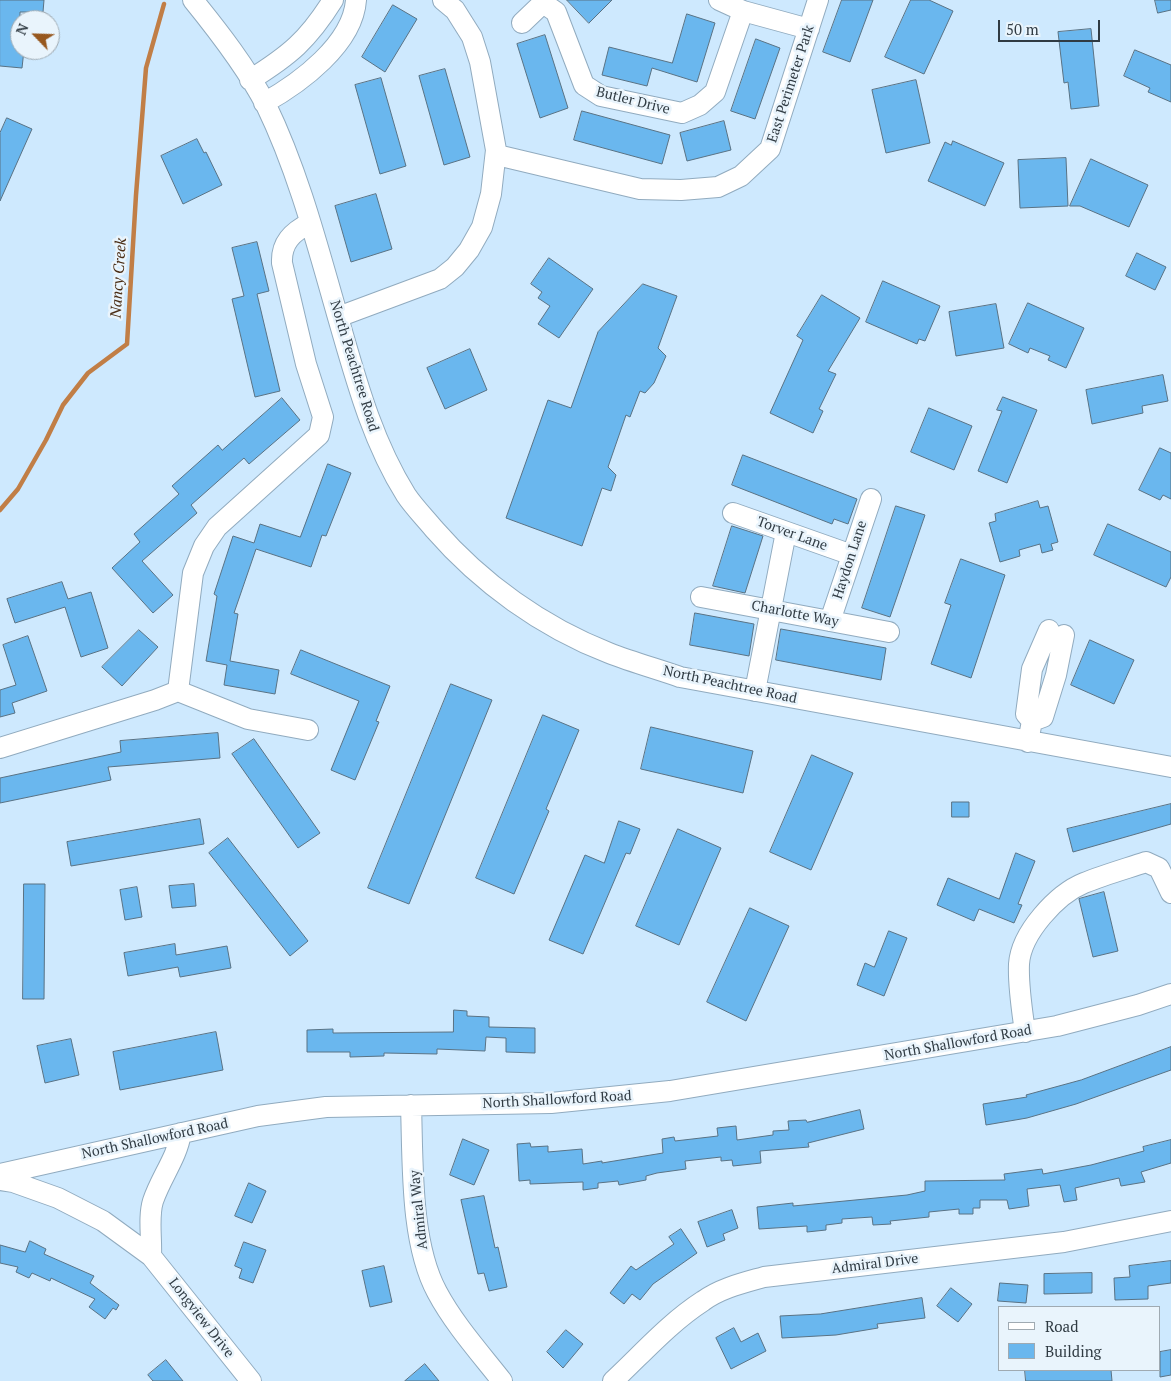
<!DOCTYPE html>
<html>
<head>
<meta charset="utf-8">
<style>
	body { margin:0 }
	#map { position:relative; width:1171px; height:1381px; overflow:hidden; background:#cee9fe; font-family:"PT Serif",serif }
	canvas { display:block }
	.legend { position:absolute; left:998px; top:1306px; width:162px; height:65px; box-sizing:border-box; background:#e9f4fc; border:1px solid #9faab2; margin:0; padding:6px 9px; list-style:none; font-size:15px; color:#303b43 }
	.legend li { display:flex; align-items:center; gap:10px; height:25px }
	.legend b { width:25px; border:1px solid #9faab2 }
	.north { position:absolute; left:10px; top:10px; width:50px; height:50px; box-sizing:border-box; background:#e9f4fc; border:1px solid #9faab2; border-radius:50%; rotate:294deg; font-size:14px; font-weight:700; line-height:20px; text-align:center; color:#303b43 }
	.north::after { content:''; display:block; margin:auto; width:18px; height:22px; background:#97581f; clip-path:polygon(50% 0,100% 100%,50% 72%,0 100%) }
	.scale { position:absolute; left:998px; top:20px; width:102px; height:22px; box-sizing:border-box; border:2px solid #303b43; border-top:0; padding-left:6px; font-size:15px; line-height:18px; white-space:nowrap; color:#303b43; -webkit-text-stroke:4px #e9f4fc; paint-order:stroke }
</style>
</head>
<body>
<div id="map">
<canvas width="1171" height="1381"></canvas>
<ul class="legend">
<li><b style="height:6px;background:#fff"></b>Road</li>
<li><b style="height:14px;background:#6ab7ee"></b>Building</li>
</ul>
<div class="north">N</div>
<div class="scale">50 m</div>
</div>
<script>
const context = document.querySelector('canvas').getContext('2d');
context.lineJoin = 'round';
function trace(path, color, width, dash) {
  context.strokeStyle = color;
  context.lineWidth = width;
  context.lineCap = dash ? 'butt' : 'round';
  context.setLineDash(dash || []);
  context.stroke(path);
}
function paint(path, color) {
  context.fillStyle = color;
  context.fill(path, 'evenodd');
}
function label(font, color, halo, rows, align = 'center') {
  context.font = font + ' "PT Serif",serif';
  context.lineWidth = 5;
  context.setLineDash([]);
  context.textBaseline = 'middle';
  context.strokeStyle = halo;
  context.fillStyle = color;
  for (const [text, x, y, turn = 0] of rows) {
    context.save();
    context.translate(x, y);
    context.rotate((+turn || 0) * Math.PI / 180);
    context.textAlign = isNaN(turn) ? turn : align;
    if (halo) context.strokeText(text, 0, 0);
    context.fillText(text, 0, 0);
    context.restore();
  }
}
const stream = new Path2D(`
	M0,510L18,489L46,440L63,405L88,373L127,344L136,195L146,68L164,4`);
const building = new Path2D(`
	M0,0H44L43,12H20V50H24L22,68L0,66Z
	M567,0H612L589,23Z
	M842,0H873L850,62L823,52Z
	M911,0H929L953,11L924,74L885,57Z
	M1155,0H1171V10L1158,13Z
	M393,5L417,19L385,72L362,57Z
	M687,14L715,23L697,82L652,68L647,86L602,75L609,47L672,63Z
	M1091,29L1099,106L1071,109L1068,82L1064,83L1058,32Z
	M545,35L568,108L540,118L517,44Z
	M756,39L780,48L755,119L731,111Z
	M1135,50L1171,65V102L1148,92L1150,88L1124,76Z
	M445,69L470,157L444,165L419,76Z
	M381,78L406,166L380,174L355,85Z
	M916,80L930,143L886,153L872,90Z
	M582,111L670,135L662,164L574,140Z
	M7,118L32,129L0,201V133Z
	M724,121L731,150L687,161L680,133Z
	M197,139L204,153L206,152L222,185L183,204L161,156Z
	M953,141L1004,163L985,206L928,181L945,142L951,145Z
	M1066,158L1068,206L1020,208L1018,160Z
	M1091,159L1148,185L1129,227L1080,206H1070Z
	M376,194L392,249L351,262L335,206Z
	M257,242L269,291L257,294L280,391L255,397L232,299L244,296L232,248Z
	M1137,253L1166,267L1155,290L1126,276Z
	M549,258L593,289L559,338L538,324L550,306L538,298L542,292L531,284Z
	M883,281L940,306L925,341L919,339L917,344L866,322Z
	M643,284L677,296L658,348L666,356L654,383L645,393L640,391L630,417L626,415L608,467L616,475L611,491L602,488L582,546L506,518L548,400L571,408L598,332Z
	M822,295L860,318L828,371L836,374L819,409L823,411L813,433L770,413L803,340L797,336Z
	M1028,303L1084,328L1066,368L1048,360L1050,356L1030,348L1028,353L1009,344Z
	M996,304L1004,348L956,356L949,312Z
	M470,349L487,390L445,409L427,368Z
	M1163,375L1168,401L1142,406L1143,413L1092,424L1086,390Z
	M1003,397L1037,410L1007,483L978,471L1002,411L997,410Z
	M282,398L300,420L249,464L244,458L191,505L197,513L142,561L173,595L153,613L112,568L140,542L134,534L179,494L172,486L218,445L222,450Z
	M929,408L972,426L954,470L911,452Z
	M1160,448L1171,453V499L1163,495L1160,500L1139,490Z
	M743,455L857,499L848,524L834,519L832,524L732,485Z
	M328,464L351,473L326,536L322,535L311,567L256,549L234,613L238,614L230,661L279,670L275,694L224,685L227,665L206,661L217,596L214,594L233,536L254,543L260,524L300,537Z
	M1038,501L1040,508L1048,506L1058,542L1051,544L1053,550L1042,553L1040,544L1019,550L1020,556L1000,562L989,523L996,521L995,514Z
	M896,506L925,515L890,617L862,608Z
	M1108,524L1171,552V577L1166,587L1094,555Z
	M732,526L763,536L745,593L713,586Z
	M961,559L1005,575L971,678L931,664L951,605L945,603Z
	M62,582L68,599L91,592L108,648L81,657L65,607L15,623L7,599Z
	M695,613L754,624L749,656L690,645Z
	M781,629L886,648L881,680L776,660Z
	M139,630L158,647L122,686L102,667Z
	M28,636L47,691L12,703L15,713L0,717V690L16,685L3,645Z
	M1090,640L1134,660L1114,704L1071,685Z
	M301,650L390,686L376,721L379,722L355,780L331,770L359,701L291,674Z
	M451,684L492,700L409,904L368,888Z
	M543,715L579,730L546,809L549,811L514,894L476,878Z
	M651,727L753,751L743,793L641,769Z
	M218,733L220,758L108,767L111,780L0,803V778L121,752L120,741Z
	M254,739L320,833L298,848L232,754Z
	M812,755L853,773L811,870L770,852Z
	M952,802H969V817H952Z
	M1171,804V824L1073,852L1067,829Z
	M200,819L204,844L71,866L67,842Z
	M619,821L640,829L630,854L626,853L583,954L549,940L585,855L604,863Z
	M678,829L721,848L679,945L636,926Z
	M228,838L308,941L290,956L209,853Z
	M1016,853L1035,861L1018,904L1022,905L1014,923L979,909L974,921L937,905L948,878L999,899Z
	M24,884H45L44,999H23Z
	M194,884L196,906L172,908L169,886Z
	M137,887L142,917L125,920L120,890Z
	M1104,892L1118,951L1093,957L1079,899Z
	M750,908L789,926L746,1021L707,1002Z
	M889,931L907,938L884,996L857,985L865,963L874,967Z
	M175,944L176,955L227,946L231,968L180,977L178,967L128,976L124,953Z
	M454,1010L467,1011V1016L489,1017V1027L535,1028V1053L506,1052V1038L486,1037L485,1051L437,1049V1054L384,1053V1056L350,1057V1052H307V1030L333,1029V1033L453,1032Z
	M216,1032L223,1070L120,1090L113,1052Z
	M71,1039L79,1075L45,1083L37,1046Z
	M1171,1047V1070L1076,1104L1027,1118L986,1125L983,1104L1027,1097L1026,1095L1081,1080Z
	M860,1110L864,1129L808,1143L809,1147L760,1151L761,1163L733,1166L732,1160L721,1161V1157L685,1161L686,1169L657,1173L646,1176V1180L619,1185L618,1181L598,1183V1188L583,1190V1182L530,1184V1180L519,1181L517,1144L530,1143L531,1147L548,1146V1152L582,1149L583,1164L602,1161V1163L663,1153L662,1139L674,1137L675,1141L718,1136L717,1128L736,1126L737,1140L773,1135V1131L789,1130L788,1121L806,1120L807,1122Z
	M463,1139L489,1150L474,1185L450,1175Z
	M1171,1140V1163L1141,1172L1145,1182L1121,1186L1119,1178L1075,1188L1077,1200L1064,1202L1060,1185L1027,1189L1029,1206L1009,1209L1007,1200H980V1208H973V1214H959V1209L929,1212V1217L890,1221L891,1224L873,1225L872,1217L842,1219V1223L826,1225V1230L807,1232V1226L759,1229L757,1207L793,1203V1206L907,1195L925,1191V1181L1005,1180L1004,1174L1042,1169L1043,1174L1091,1165L1144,1151L1143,1147Z
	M249,1183L266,1191L252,1223L235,1216Z
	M484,1196L495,1248L498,1247L507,1287L489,1291L484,1273L478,1274L461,1200Z
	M732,1210L738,1228L723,1234L725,1240L707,1247L698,1222Z
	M681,1229L697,1253L653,1284L640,1300L632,1294L624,1304L610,1293L631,1266L636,1270L674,1244L669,1237Z
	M30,1241L46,1249L44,1254L94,1276L90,1283L119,1305L116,1310L113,1308L105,1319L89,1307L95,1299L51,1278L50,1281L32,1273L29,1278L16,1272L18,1267L0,1263V1245L25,1252Z
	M244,1242L266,1250L253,1283L239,1278L242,1269L235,1266Z
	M1171,1261V1283L1148,1286V1299L1115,1300L1114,1278L1130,1277L1129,1266Z
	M384,1266L392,1302L370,1307L362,1271Z
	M1092,1273V1293L1044,1294V1274Z
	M1000,1283L1028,1285L1026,1303L998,1301Z
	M951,1288L972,1304L958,1322L937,1306Z
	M922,1298L925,1318L877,1324L878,1328L836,1335L782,1338L780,1316L820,1314Z
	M734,1328L741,1342L758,1333L766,1351L731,1369L716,1338Z
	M566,1330L583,1344L563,1368L547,1352Z
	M1171,1350V1375L1160,1377V1352Z
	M166,1360L183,1381H153L148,1375Z
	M425,1364L439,1381H405Z
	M1025,1370H1111L1112,1381H1026Z`);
const minor = new Path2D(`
	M193,0C219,32 247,68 266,105C298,171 317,244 337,314C355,376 371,439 406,495C414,507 425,518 434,529C481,583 542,627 609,653C632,662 657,669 680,677L1171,767
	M719,0L743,11L809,29
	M543,3L556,12L584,85L601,96L682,113L700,105L715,92L743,11
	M522,23L546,0
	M250,80C290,55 308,40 333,0
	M264,103C300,83 353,44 356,0
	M497,155L640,189L681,190L718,187L741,176L770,149L818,0
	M338,317L440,279L455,267L469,250L482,227L491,194L496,150L480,62L472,37L455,10L443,0
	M733,513L852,555
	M701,597L889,632
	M830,621L871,499
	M178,691L248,719L308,730
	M755,691L786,532
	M1032,721L1043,717L1056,675L1064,635
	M1028,742L1032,721L1026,714L1032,669L1049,630
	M0,748L155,700L178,691L193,573L204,546L217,527L319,435L323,417L306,364L282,263C281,243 292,232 310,223
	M1025,1032C1022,1010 1018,986 1019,964C1021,933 1057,894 1084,883C1104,875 1125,869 1146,862L1159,868L1171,893
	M411,1105C413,1162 410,1242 437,1292C454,1324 480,1353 502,1381
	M0,1174L258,1116L326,1107L551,1103L670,1091L1057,1026L1138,1005L1171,994
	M0,1180L13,1182L58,1198L103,1221L151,1256L251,1381
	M151,1256C152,1239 148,1217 153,1201C161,1177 177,1158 181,1133
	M613,1381C642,1354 669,1323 703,1301C721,1288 743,1283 764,1277L1064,1242L1171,1221`);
const streetNames = [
	["East Perimeter Park",791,84,-72],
	["Butler Drive",633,101,14],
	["North Peachtree Road",354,366,73],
	["Torver Lane",792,534,20],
	["Haydon Lane",850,560,-72],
	["Charlotte Way",795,614,11],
	["North Peachtree Road",730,685,12],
	["North Shallowford Road",958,1043,-10],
	["North Shallowford Road",557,1100,-3],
	["North Shallowford Road",155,1139,-12],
	["Admiral Way",419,1210,-96],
	["Admiral Drive",875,1264,-7],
	["Longview Drive",201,1318,52]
];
const waterNames = [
	["Nancy Creek",119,278,-86]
];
trace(stream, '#c17e46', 4.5);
paint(building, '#6ab7ee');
trace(building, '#597284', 1);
trace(minor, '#91abbf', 22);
trace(minor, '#fff', 20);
label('14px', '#303b43', '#e9f4fc', streetNames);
label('italic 15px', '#4a2d15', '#e9f4fc', waterNames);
</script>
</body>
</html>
